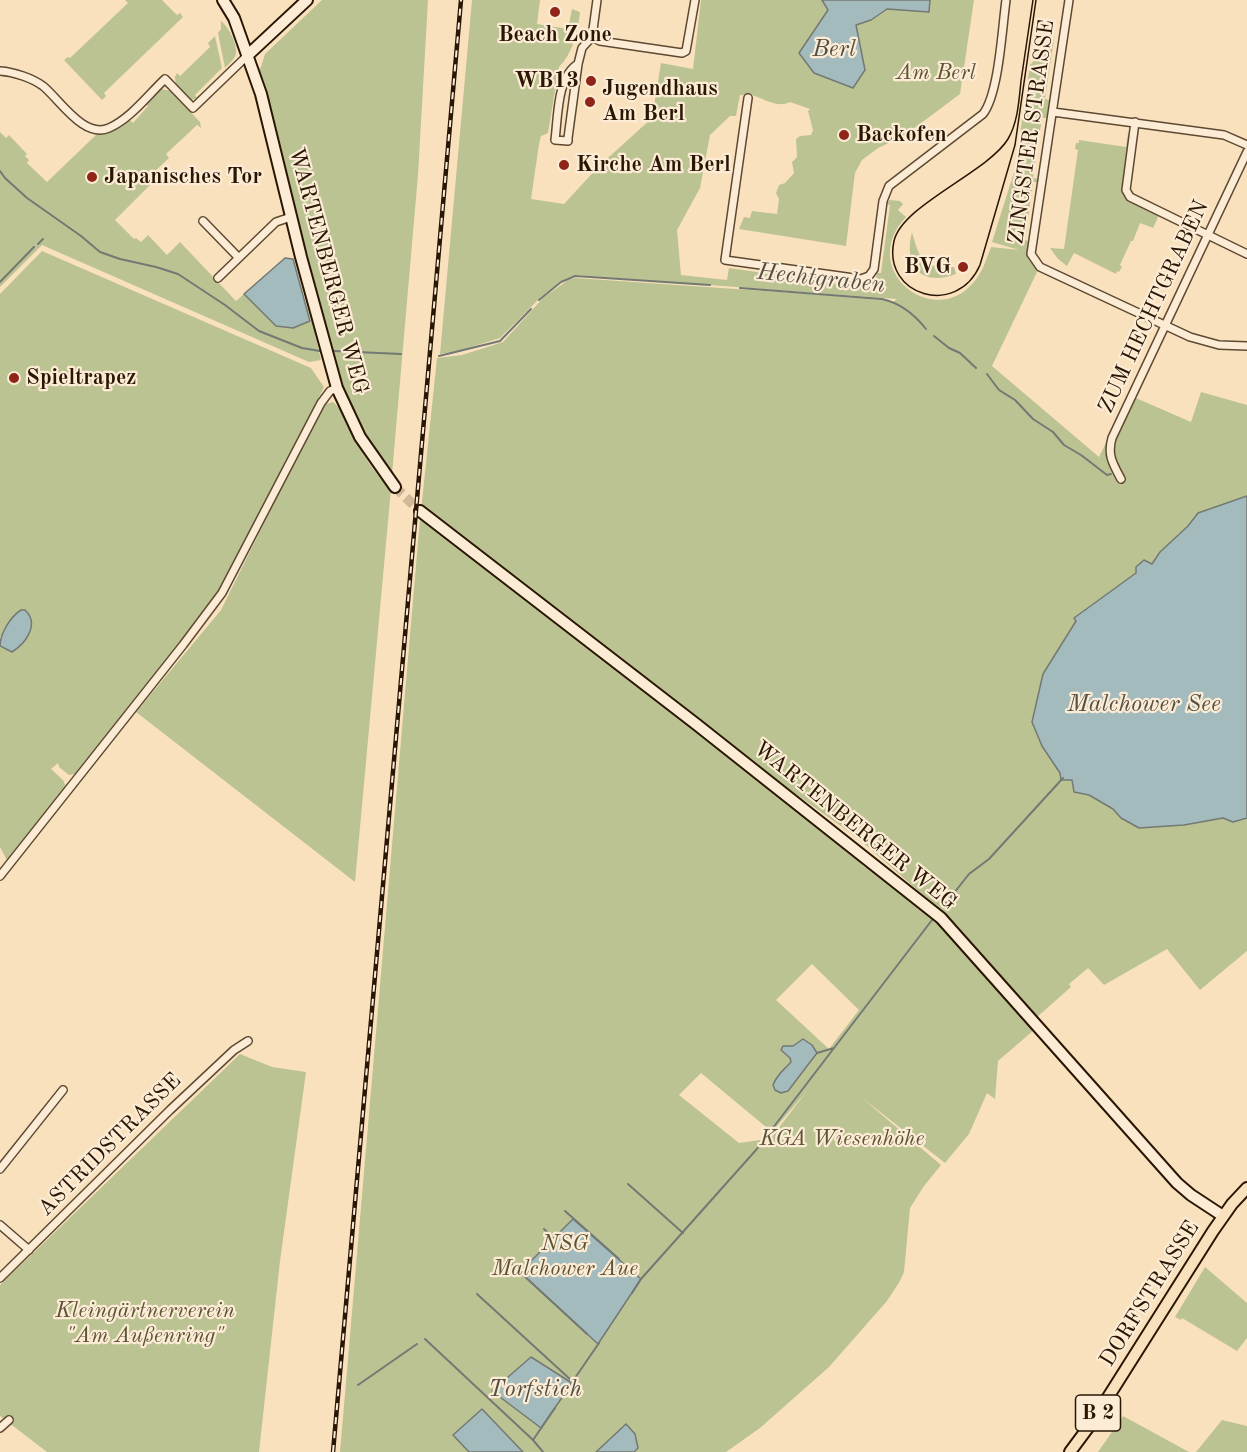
<!DOCTYPE html>
<html>
<head>
<meta charset="utf-8">
<style>
	body { margin:0 }
	canvas { display:block; background:#fae1be }
</style>
</head>
<body>
<canvas width="1247" height="1452"></canvas>
<script>
const context = document.querySelector('canvas').getContext('2d');
context.lineJoin = 'round';
function paint(path, color) {
  context.fillStyle = color;
  context.fill(path, 'evenodd');
}
function trace(path, color, width, dash) {
  context.strokeStyle = color;
  context.lineWidth = width;
  context.lineCap = dash ? 'butt' : 'round';
  context.setLineDash(dash || []);
  context.stroke(path);
}
function label(font, color, halo, rows, align = 'center') {
  context.font = font + ' "Old Standard TT",serif';
  context.lineWidth = 4.5;
  context.setLineDash([]);
  context.textBaseline = 'middle';
  context.strokeStyle = halo;
  context.fillStyle = color;
  for (const [text, x, y, turn = 0] of rows) {
    context.save();
    context.translate(x, y);
    context.rotate((+turn || 0) * Math.PI / 180);
    context.textAlign = isNaN(turn) ? turn : align;
    if (halo) context.strokeText(text, 0, 0);
    context.fillText(text, 0, 0);
    context.restore();
  }
}
const green = new Path2D(`
	M125,0H162L177,15L180,13L183,17L104,93L106,96L102,100L64,60L68,57L70,58L128,3Z
	M322,0H428L418,175L392,474L360,428L338,379L258,70L261,67L265,54Z
	M472,0H540L537,24L568,29L572,9L580,12C578,31 573,53 559,67L548,133L541,136L539,144L531,199L564,204L599,166L652,118L661,63L693,69L701,0H974L960,94L904,136L878,148L862,160L855,173L846,246L739,229L744,217L750,218L752,211L777,214L779,199L776,193L779,185L785,183L794,173L792,162L797,157L796,139L800,136L811,135L813,130L808,111L810,109L790,102C778,108 766,100 755,96C751,94 745,95 740,95L736,116H730L710,135L700,188L677,230L681,275L727,280L729,268L874,289L877,273H881L890,205L886,204L890,200L900,201L903,204L898,210L906,217C857,269 932,329 972,284C982,274 986,260 991,247L1019,250L992,242L1015,169L1030,65L1054,39L1045,99L1049,100L1047,118H1042L1033,178L1038,179L1037,182H1033L1025,240L1029,241L1028,252H1027L1029,260L1038,270L992,366L1099,457L1129,395L1191,422L1201,392L1247,405V951L1200,990L1167,949L1104,985L1088,968L1069,984L1071,987L1037,1017L956,924L859,839L769,775L763,783L864,862L862,865L886,881L937,920L1034,1030L998,1061L995,1099L987,1093L969,1134L945,1163L861,1097L941,1165L924,1186L910,1208L904,1272L900,1281L887,1301L829,1367L760,1428L726,1452H340L419,530L437,358L462,355L503,342L543,298L568,280L575,278L882,299L893,302L897,299L575,275L561,281L541,297L500,338L459,351L440,354ZM812,964L859,1010L829,1049L776,1000ZM701,1073L772,1132L806,1092L771,1138L769,1137L767,1139L739,1143L679,1095Z
	M221,21C228,26 237,43 236,52C236,59 229,63 225,68L218,33L221,29Z
	M215,36L222,68L195,95L197,98L191,100L176,85L175,77L177,73L180,76L210,47L208,43Z
	M162,89L171,91L200,122L201,128L197,125L166,154L169,158L149,177L153,182L115,220L134,239L136,238L141,242L148,235L167,255L180,242L236,301L244,294L276,326L293,328L312,321L321,360L309,362L42,245L0,287V132L6,138L9,135L27,154L25,156L29,160L27,163L47,182L97,134L109,133L120,127L129,119L133,123L148,106L145,103Z
	M1128,133L1130,134L1123,191L1128,200L1159,215L1153,228L1140,223L1133,241H1131L1120,265L1122,267L1119,272L1117,271L1116,274L1074,253L1067,266L1058,259L1050,248L1064,249L1078,150L1075,149L1076,143H1079V140L1126,147Z
	M912,232C919,257 922,270 954,267L956,274C922,287 903,267 912,232Z
	M42,251L311,368L324,387L233,567L204,613L76,774L69,775L59,767L58,763L51,769L63,780L66,787L59,797L8,862L0,847V646L1,648L3,634L0,638V294Z
	M333,402C345,412 350,428 357,442C365,458 377,477 391,489L355,882L136,712L221,610L313,424L326,404Z
	M240,1054L272,1067L306,1072L280,1261L259,1452H47L0,1416V1285Z
	M1205,1267L1247,1303V1338L1237,1351L1182,1318L1181,1320L1175,1317Z
	M1123,1416L1189,1452H1098Z
	M1222,1420L1247,1426V1452H1196Z`);
const water = new Path2D(`
	M822,0H930L929,12L887,9L871,20L856,25L865,70L853,88L814,73L799,53L828,10Z
	M285,258L293,259L310,321L293,328L276,326L244,294Z
	M1247,496V818L1233,822L1223,818L1184,825L1139,828L1121,818L1113,809L1089,795L1074,792L1072,780H1061L1060,773L1042,746L1032,722L1043,674L1076,621L1074,618L1136,573V567L1144,560L1152,564L1160,552L1188,526L1198,513Z
	M21,610H25C40,624 26,643 12,652L0,646C0,634 10,617 21,610Z
	M803,1039L812,1045L817,1053L788,1091L781,1093L775,1090L773,1085C777,1074 783,1071 791,1062L790,1058L781,1050L783,1046H793Z
	M573,1219L641,1279L598,1344L520,1272Z
	M531,1357L572,1383L541,1428L492,1391Z
	M482,1409L523,1452H469L453,1435Z
	M626,1424L635,1434L638,1448L634,1452H596Z`);
const stream = new Path2D(`
	M0,171L5,178L27,198L81,236L100,252L120,259L156,267L178,274L225,305L259,331L302,348L320,351
	M38,244L43,239
	M0,282L34,247
	M740,288L882,299C900,303 915,315 926,329
	M539,300L561,282L575,276L710,285
	M934,336L949,348L960,353L976,368
	M334,351L401,354
	M439,356L500,341L531,309
	M987,374L999,390L1015,400L1033,419L1053,432L1064,445L1081,455L1107,475L1111,474
	M943,907L969,874L989,859L1063,778
	M817,1053L834,1048L932,920
	M628,1184L683,1233
	M565,1211L619,1259
	M544,1229L555,1239
	M509,1262L587,1334
	M632,1293L641,1279L756,1150L834,1048
	M477,1294L572,1381
	M425,1339L533,1440L543,1452
	M358,1385L417,1344
	M566,1391L599,1343
	M533,1440L555,1408`);
const secondaryTunnel = new Path2D(`
	M395,487L420,511`);
const street = new Path2D(`
	M1069,0L1031,254L1040,267L1190,337L1219,345L1247,346
	M592,37L600,41L682,53L686,51L695,0
	M578,64C557,76 558,117 555,140L568,141V138L578,64L582,48L592,37L597,0
	M0,71C14,72 32,78 43,86C61,101 84,139 109,128C131,118 148,95 165,79L193,108L248,55
	M748,98L725,260L861,279L869,276L874,269L883,201L889,186L983,114C999,93 1002,29 1006,0
	M1053,112L1224,135L1247,145
	M1135,122L1126,190L1130,197L1247,254
	M203,221L238,257
	M218,278L276,222L291,217
	M1121,479C1113,464 1107,455 1112,438L1247,152
	M0,876L183,645L222,593L321,403L330,391L337,388
	M0,1169L63,1090
	M0,1225L29,1250
	M0,1278L170,1110L234,1050L248,1041
	M0,1428L9,1420`);
const secondary = new Path2D(`
	M223,0L234,18L261,94L301,257L337,388L360,437L395,487
	M248,55L307,0
	M420,511L696,724L941,918L1177,1183L1191,1195L1223,1216`);
const primary = new Path2D(`
	M1070,1452L1093,1421L1213,1231L1232,1204L1247,1188`);
const tram = new Path2D(`
	M1033,0C1029,27 1025,54 1021,81C1019,100 1018,122 1008,139C988,172 902,205 894,241C882,296 957,318 980,265L1015,145L1036,0`);
const rail = new Path2D(`
	M333,1452L461,0`);
const markers = [
	[555,12,6,"#8f2418"],
	[591,81,6,"#8f2418"],
	[590,102,6,"#8f2418"],
	[844,135,6,"#8f2418"],
	[564,165,6,"#8f2418"],
	[92,177,6,"#8f2418"],
	[963,267,6,"#8f2418"],
	[14,378,6,"#8f2418"]
];
const shields = [
	[1098,1413,45]
];
const shieldNames = [
	["B 2",1098,1413]
];
const poiNames = [
	["Beach Zone",555,35,"center"],
	["WB13",579,81,"right"],
	["Jugendhaus",602,89],
	["Am Berl",602,114],
	["Backofen",856,135],
	["Kirche Am Berl",576,165],
	["Japanisches Tor",104,177],
	["BVG",951,267,"right"],
	["Spieltrapez",26,378]
];
const parkNames = [
	["Am Berl",936,73],
	["KGA Wiesenhöhe",842,1139],
	["NSG",565,1244],
	["Malchower Aue",565,1269],
	["Kleingärtnerverein",145,1311],
	["\"Am Außenring\"",145,1336]
];
const streetNames = [
	["ZINGSTER STRASSE",1032,132,-82],
	["WARTENBERGER WEG",328,271,75],
	["ZUM HECHTGRABEN",1154,307,-65],
	["WARTENBERGER WEG",855,826,39],
	["ASTRIDSTRASSE",110,1145,-45],
	["DORFSTRASSE",1150,1294,-58]
];
const waterNames = [
	["Berl",834,50],
	["Hechtgraben",821,279,6],
	["Malchower See",1144,705],
	["Torfstich",535,1390]
];
paint(green, '#bcc393');
paint(water, '#a4bbbd');
trace(water, '#737973', 1.5);
trace(stream, '#737973', 2);
trace(secondaryTunnel, '#d0b899', 10, [10, 5]);
trace(street, '#5d4932', 10);
trace(secondary, '#291603', 14);
trace(primary, '#291603', 14);
trace(street, '#fcecd5', 7);
trace(secondary, '#fcecd5', 10);
trace(primary, '#fae1be', 10);
trace(tram, '#291603', 1.5);
trace(rail, '#291603', 4.5);
trace(rail, '#fcecd5', 2, [7]);
for (const [x, y, r, color] of markers) {
  const dot = new Path2D();
  dot.arc(x, y, r, 0, 2 * Math.PI);
  context.fillStyle = color;
  context.fill(dot);
  trace(dot, '#fcecd5', 2);
}
for (const [x, y, w] of shields) {
  const box = new Path2D();
  box.roundRect(x - w / 2, y - 18, w, 36, 4.5);
  context.fillStyle = '#fcecd5';
  context.fill(box);
  trace(box, '#291603', 1.5);
}
label('bold 21px', '#291603', null, shieldNames);
label('bold 22px', '#291603', '#fcecd5', poiNames, 'left');
label('italic 22px', '#5c5335', '#fcecd5', parkNames);
label('22px', '#291603', '#fcecd5', streetNames);
label('italic 24px', '#545044', '#fcecd5', waterNames);
</script>
</body>
</html>
